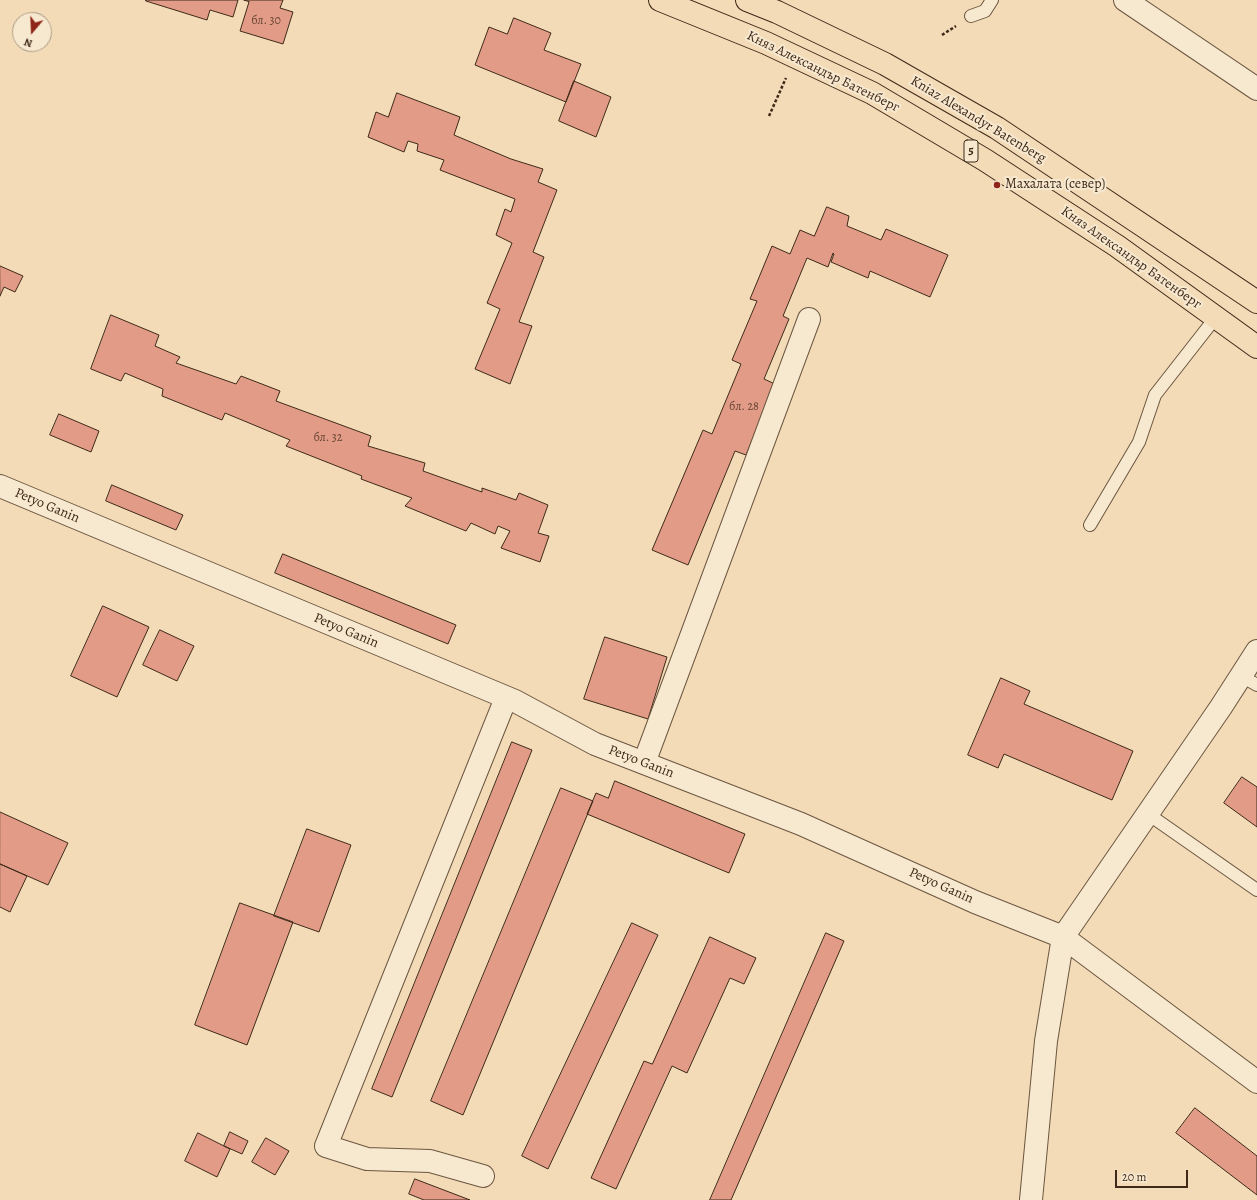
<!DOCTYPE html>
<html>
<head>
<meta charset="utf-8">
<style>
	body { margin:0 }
	#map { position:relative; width:1257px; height:1200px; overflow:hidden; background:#f2dbb6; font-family:Alegreya,serif }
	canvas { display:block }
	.north { position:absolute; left:12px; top:12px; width:40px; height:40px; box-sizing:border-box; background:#f7e8d0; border:1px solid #ad9c87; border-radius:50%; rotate:199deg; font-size:11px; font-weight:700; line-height:16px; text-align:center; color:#3f2a19 }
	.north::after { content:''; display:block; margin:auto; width:14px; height:18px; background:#8f2418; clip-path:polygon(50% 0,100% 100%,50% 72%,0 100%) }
	.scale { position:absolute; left:1115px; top:1170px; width:73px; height:18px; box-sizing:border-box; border:2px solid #3f2a19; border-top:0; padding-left:5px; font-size:12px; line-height:14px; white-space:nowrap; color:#3f2a19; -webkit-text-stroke:3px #f7e8d0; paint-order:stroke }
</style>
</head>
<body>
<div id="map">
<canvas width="1257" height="1200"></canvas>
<div class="north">N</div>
<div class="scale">20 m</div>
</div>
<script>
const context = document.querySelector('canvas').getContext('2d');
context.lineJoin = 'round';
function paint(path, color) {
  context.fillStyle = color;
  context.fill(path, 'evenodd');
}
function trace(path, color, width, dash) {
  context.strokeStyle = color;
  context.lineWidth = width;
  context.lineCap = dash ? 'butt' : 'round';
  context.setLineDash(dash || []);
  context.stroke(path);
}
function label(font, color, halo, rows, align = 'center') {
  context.font = font + ' Alegreya,serif';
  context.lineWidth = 4;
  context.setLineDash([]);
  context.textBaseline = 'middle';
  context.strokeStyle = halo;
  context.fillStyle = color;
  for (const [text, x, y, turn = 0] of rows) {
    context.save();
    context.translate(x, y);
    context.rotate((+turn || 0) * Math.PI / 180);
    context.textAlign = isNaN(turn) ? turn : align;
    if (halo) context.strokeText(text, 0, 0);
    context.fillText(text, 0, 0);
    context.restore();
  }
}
const building = new Path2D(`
	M146,0H238L233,17L210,10L207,20L146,1Z
	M244,0H283L280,8L293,12L283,44L240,31L249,2Z
	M514,18L551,33L544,50L581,64L566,102L475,65L489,27L507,34Z
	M574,81L611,97L596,137L559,121Z
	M397,93L460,117L454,135L511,159L543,169L538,182L557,190L533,252L544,257L519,322L532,326L510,384L475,369L500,309L487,303L512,243L496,235L505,209L511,212L515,199L440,170L444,160L417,151L418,144L408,141L404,152L368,137L376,112L388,117Z
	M827,207L849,216L847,226L881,240L886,229L948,255L930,297L870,271L868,278L831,262L834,254L833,253L828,267L807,258L783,316L789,319L764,379L775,384L746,455L735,451L688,565L652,550L703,430L712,434L741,364L732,360L757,301L750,299L772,246L790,254L800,230L814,236Z
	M0,266L23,276L15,292L4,287L0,296Z
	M111,315L159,335L155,346L180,357L176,363L236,384L241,376L280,391L276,401L371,436L368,446L425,463L423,471L482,492V488L516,500L519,493L548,505L538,533L549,536L540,562L501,548L510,531L498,526L495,534L471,523L466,531L405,506L412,498L361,479L362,476L286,446L290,440L225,413L222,420L162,396L163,389L125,373L121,381L91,369Z
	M59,414L99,431L91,452L50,435Z
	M112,485L183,515L176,530L106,501Z
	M283,554L456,625L448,644L275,573Z
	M103,606L149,627L117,697L71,676Z
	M160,630L194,646L177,681L143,665Z
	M605,637L667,657L648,719L584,699Z
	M1001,678L1030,691L1024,704L1133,751L1112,800L1004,754L998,768L968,755Z
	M512,742L532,750L392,1097L372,1089Z
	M1242,777L1257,787V827L1224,803Z
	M615,781L745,834L729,873L587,814L596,793L608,798Z
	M561,788L593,801L463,1115L431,1101Z
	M0,812L68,843L48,885L0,864Z
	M307,829L351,845L319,932L274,916Z
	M0,864L27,876L10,912L0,907Z
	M240,903L293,922L247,1045L195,1025Z
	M632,923L658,935L548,1169L522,1156Z
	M826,933L844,941L731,1200H710Z
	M710,937L756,958L744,984L730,978L687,1073L672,1066L616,1189L591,1178L644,1061L652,1064Z
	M1195,1108L1257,1156V1195L1176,1133Z
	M230,1132L248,1141L242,1154L224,1146Z
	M198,1133L230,1149L217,1177L185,1161Z
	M266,1138L289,1151L275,1175L252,1162Z
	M415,1179L470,1200H424L409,1194Z`);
const path = new Path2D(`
	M942,35L956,26
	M769,116L786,78`);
const service = new Path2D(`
	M971,16L985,11L992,0
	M1090,525L1139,442L1155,395L1216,317
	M1241,676L1257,685
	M1148,814L1257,890`);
const minor = new Path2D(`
	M1125,0L1257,89
	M0,486L515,701L595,744L801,824L975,902L1063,937L1257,1082
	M644,763L809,319
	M483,1176L430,1161L367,1159L326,1146L506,698
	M1031,1200L1046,1041L1063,937L1221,707L1257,651`);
const primary = new Path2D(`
	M660,0L766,43L872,93L985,160L1117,246L1257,347
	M747,0L777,12L885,64L997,128L1257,302`);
const markers = [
	[997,185,4,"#8f2418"]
];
const numberNames = [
	["бл. 30",266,21],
	["бл. 28",744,407],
	["бл. 32",328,438]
];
const shields = [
	[971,151,14]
];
const shieldNames = [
	["5",971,151]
];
const streetNames = [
	["Княз Александър Батенберг",823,72,26],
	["Kniaz Alexandyr Batenberg",978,120,31],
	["Княз Александър Батенберг",1131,258,35],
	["Petyo Ganin",47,506,23],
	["Petyo Ganin",346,631,23],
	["Petyo Ganin",641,762,21],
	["Petyo Ganin",941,886,24]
];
const poiNames = [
	["Махалата (север)",1005,185]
];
paint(building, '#e19b86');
trace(building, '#3f2a19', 1);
trace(service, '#6c5640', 14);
trace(minor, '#6c5640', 24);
trace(primary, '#3f2a19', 24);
trace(path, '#3f2a19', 2.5, [3, 2]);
trace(service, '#f7e8d0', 12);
trace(minor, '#f7e8d0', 22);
trace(primary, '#f2dbb6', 22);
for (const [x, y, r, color] of markers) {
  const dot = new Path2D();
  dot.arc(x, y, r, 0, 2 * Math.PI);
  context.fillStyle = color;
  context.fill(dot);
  trace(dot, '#f7e8d0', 1.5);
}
label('12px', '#684634', null, numberNames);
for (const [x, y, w] of shields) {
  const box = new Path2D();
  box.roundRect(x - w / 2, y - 11, w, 22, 3);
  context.fillStyle = '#f7e8d0';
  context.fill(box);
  trace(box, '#3f2a19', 1);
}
label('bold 13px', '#3f2a19', null, shieldNames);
label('14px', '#3f2a19', '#f7e8d0', streetNames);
label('14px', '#3f2a19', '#f7e8d0', poiNames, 'left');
</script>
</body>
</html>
